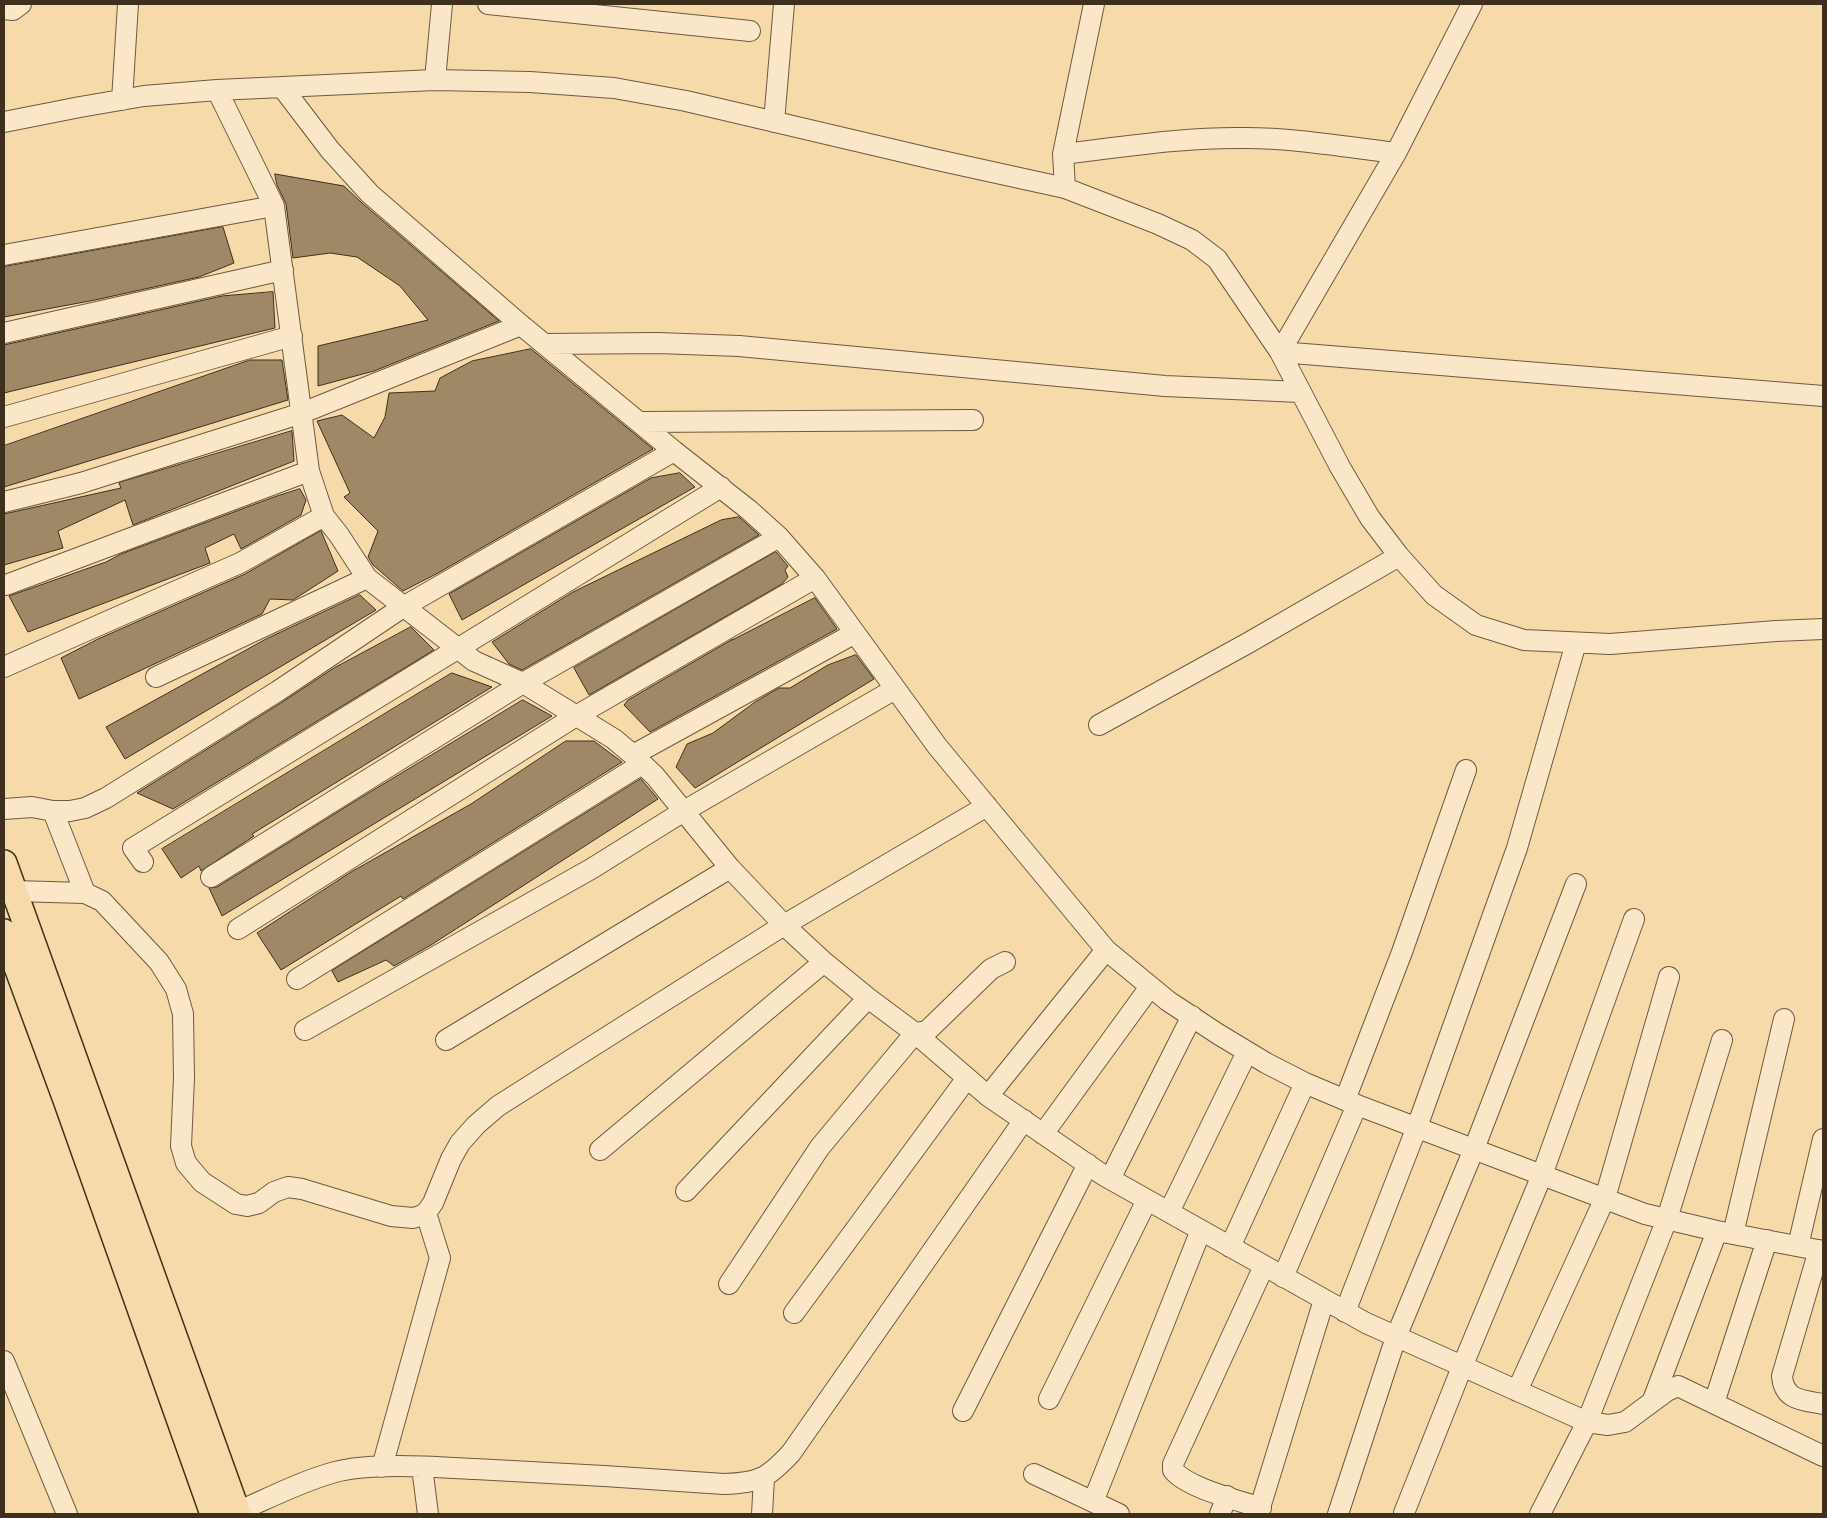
<!DOCTYPE html>
<html>
<head>
<meta charset="utf-8">
<style>
	body { margin:0 }
	#map { position:relative; width:1827px; height:1518px; overflow:hidden; background:#f6daaa; font-family:Alegreya,serif }
	canvas { display:block }
	.frame { position:absolute; inset:0; border:5px solid #3f2f1d; pointer-events:none }
</style>
</head>
<body>
<div id="map">
<canvas width="1827" height="1518"></canvas>
<div class="frame"></div>
</div>
<script>
const context = document.querySelector('canvas').getContext('2d');
context.lineJoin = 'round';
function paint(path, color) {
  context.fillStyle = color;
  context.fill(path, 'evenodd');
}
function trace(path, color, width, dash) {
  context.strokeStyle = color;
  context.lineWidth = width;
  context.lineCap = dash ? 'butt' : 'round';
  context.setLineDash(dash || []);
  context.stroke(path);
}
const building = new Path2D(`
	M275,174L344,186L362,203L499,321L374,371L318,386V346L428,320L400,286L357,257L330,253L293,258L286,204L277,185Z
	M223,227L234,263L199,277L95,300L4,317V267Z
	M273,292L275,328L4,393V345L222,296Z
	M531,349L653,449L438,573L403,591L373,565L368,557L378,531L344,497L350,493L317,421L342,415L374,438L385,417L389,393L435,391L440,378L472,361Z
	M250,360H282L288,400L4,487V446Z
	M292,431L294,461L133,525L125,500L58,531L63,548L4,565V514L121,488L119,483Z
	M680,473L695,487L462,620L449,594L651,478Z
	M300,489L306,500L301,515L241,549L234,534L205,548L210,563L28,632L9,596L106,562L121,554L274,497Z
	M739,517L759,535L522,670L509,664L492,642L573,592L721,520Z
	M321,531L338,571L293,600L270,599L262,614L79,699L61,658L98,639L245,574Z
	M776,552L788,566L785,570L788,577L782,584L589,695L574,668Z
	M360,595L376,610L125,759L106,727L266,639Z
	M815,598L837,629L650,732L624,705L628,700L733,639L732,640Z
	M411,627L434,650L173,809L137,793L284,701L334,668Z
	M856,655L874,679L695,788L676,767L687,744L713,733L755,702L779,688H790L828,665Z
	M452,673L492,687L252,834L254,836L201,871L199,866L181,878L162,849Z
	M523,700L552,716L222,916L209,888L217,887L357,800Z
	M566,741H594L622,762L403,899L401,896L281,970L257,933L351,872L471,804Z
	M641,779L658,799L431,945L394,966L386,960L338,982L332,971Z`);
const minor = new Path2D(`
	M488,4L750,31
	M1472,4L1396,153L1280,352L1823,396
	M4,9L13,10L21,4
	M435,80L442,4
	M282,87L330,150L370,194L521,325L674,451L749,510L779,537L815,578L937,746L1106,950L1168,1001L1218,1034L1266,1063L1305,1083L1357,1105L1645,1214L1717,1231L1823,1251
	M217,90L274,206L309,471L324,516L339,535L367,578L474,661L523,683L614,739L633,755L655,776L730,868L784,925L824,962L868,998L915,1033L988,1096L1103,1175L1366,1323L1587,1422L1608,1425L1625,1422L1667,1391L1678,1386L1823,1456
	M122,100L128,4
	M4,122L80,107L144,96L217,90L435,80L530,82L614,88L686,101L933,159L1065,188L1158,224L1192,240L1217,259L1280,352L1340,467L1370,518L1399,556L1434,595L1476,625L1524,640L1610,644L1776,631L1823,629
	M774,122L784,4
	M1063,154C1123,147 1184,137 1245,138C1295,138 1346,147 1396,153
	M1065,188L1063,154L1094,4
	M4,255L274,206
	M4,333L283,270
	M546,344L658,343L739,346L1165,386L1300,392
	M4,417L292,336
	M639,422L973,420
	M4,502L81,483L302,413L521,325
	M6,585L309,471
	M4,667L240,563L324,516
	M156,677L367,578
	M1099,725L1248,643L1399,556
	M633,755L855,633
	M4,809L32,807L53,811H70L85,808L106,798L278,691L403,607L674,451
	M53,811L85,893
	M143,862L133,848L721,487
	M211,877L523,683L779,537
	M14,891L85,893L102,901L159,962L176,989L183,1014L184,1078L181,1146L186,1163L202,1182L236,1204L247,1206L259,1203L274,1192L288,1187L302,1189L391,1216L413,1218L420,1216L426,1213L433,1203L451,1159L460,1143L476,1125L498,1106L784,925L987,806
	M238,929L576,716L815,578
	M297,979L642,764
	M305,1030L591,869L684,811L895,689
	M446,1040L730,868
	M988,1096L1106,950
	M1345,1100L1402,952L1466,770
	M1043,1134L1150,987
	M600,1150L824,962
	M1110,1179L1192,1016
	M686,1191L868,998
	M1169,1212L1247,1052
	M1733,1234L1784,1019
	M1798,1246L1823,1139
	M1230,1247L1305,1083
	M1819,1250L1782,1376C1784,1401 1803,1400 1823,1404
	M1283,1277L1357,1105
	M729,1284L820,1147L915,1033L927,1031L991,969L1005,962
	M1345,1312L1417,1127L1517,848L1576,643
	M794,1313L967,1078
	M4,1361L67,1514
	M1517,1391L1605,1198L1669,977
	M1049,1399L1147,1200
	M1653,1400L1717,1231
	M1714,1403L1767,1240
	M963,1411L1088,1164
	M382,1467L440,1258L426,1213
	M422,1467L428,1514
	M1034,1474L1119,1514
	M1093,1502L1201,1230
	M1261,1508C1238,1500 1187,1488 1173,1470V1464L1264,1266
	M237,1512C269,1498 302,1481 335,1472C374,1462 434,1467 475,1469C558,1473 641,1478 724,1484C759,1483 768,1478 791,1453L1024,1120
	M1404,1513L1462,1367L1542,1175L1634,919
	M762,1514L764,1478
	M1220,1514L1227,1496
	M1258,1514L1324,1300
	M1338,1514L1396,1337L1474,1149L1576,884
	M1540,1514L1587,1422L1667,1219L1722,1040`);
const major = new Path2D(`
	M4,863L238,1514
	M4,932L66,1100L213,1514`);
paint(building, '#9e8866');
trace(building, '#3f2f1d', 1);
trace(minor, '#6d5a40', 22);
trace(major, '#3f2f1d', 28);
trace(minor, '#f9e7c8', 20);
trace(major, '#f6daaa', 25);
</script>
</body>
</html>
